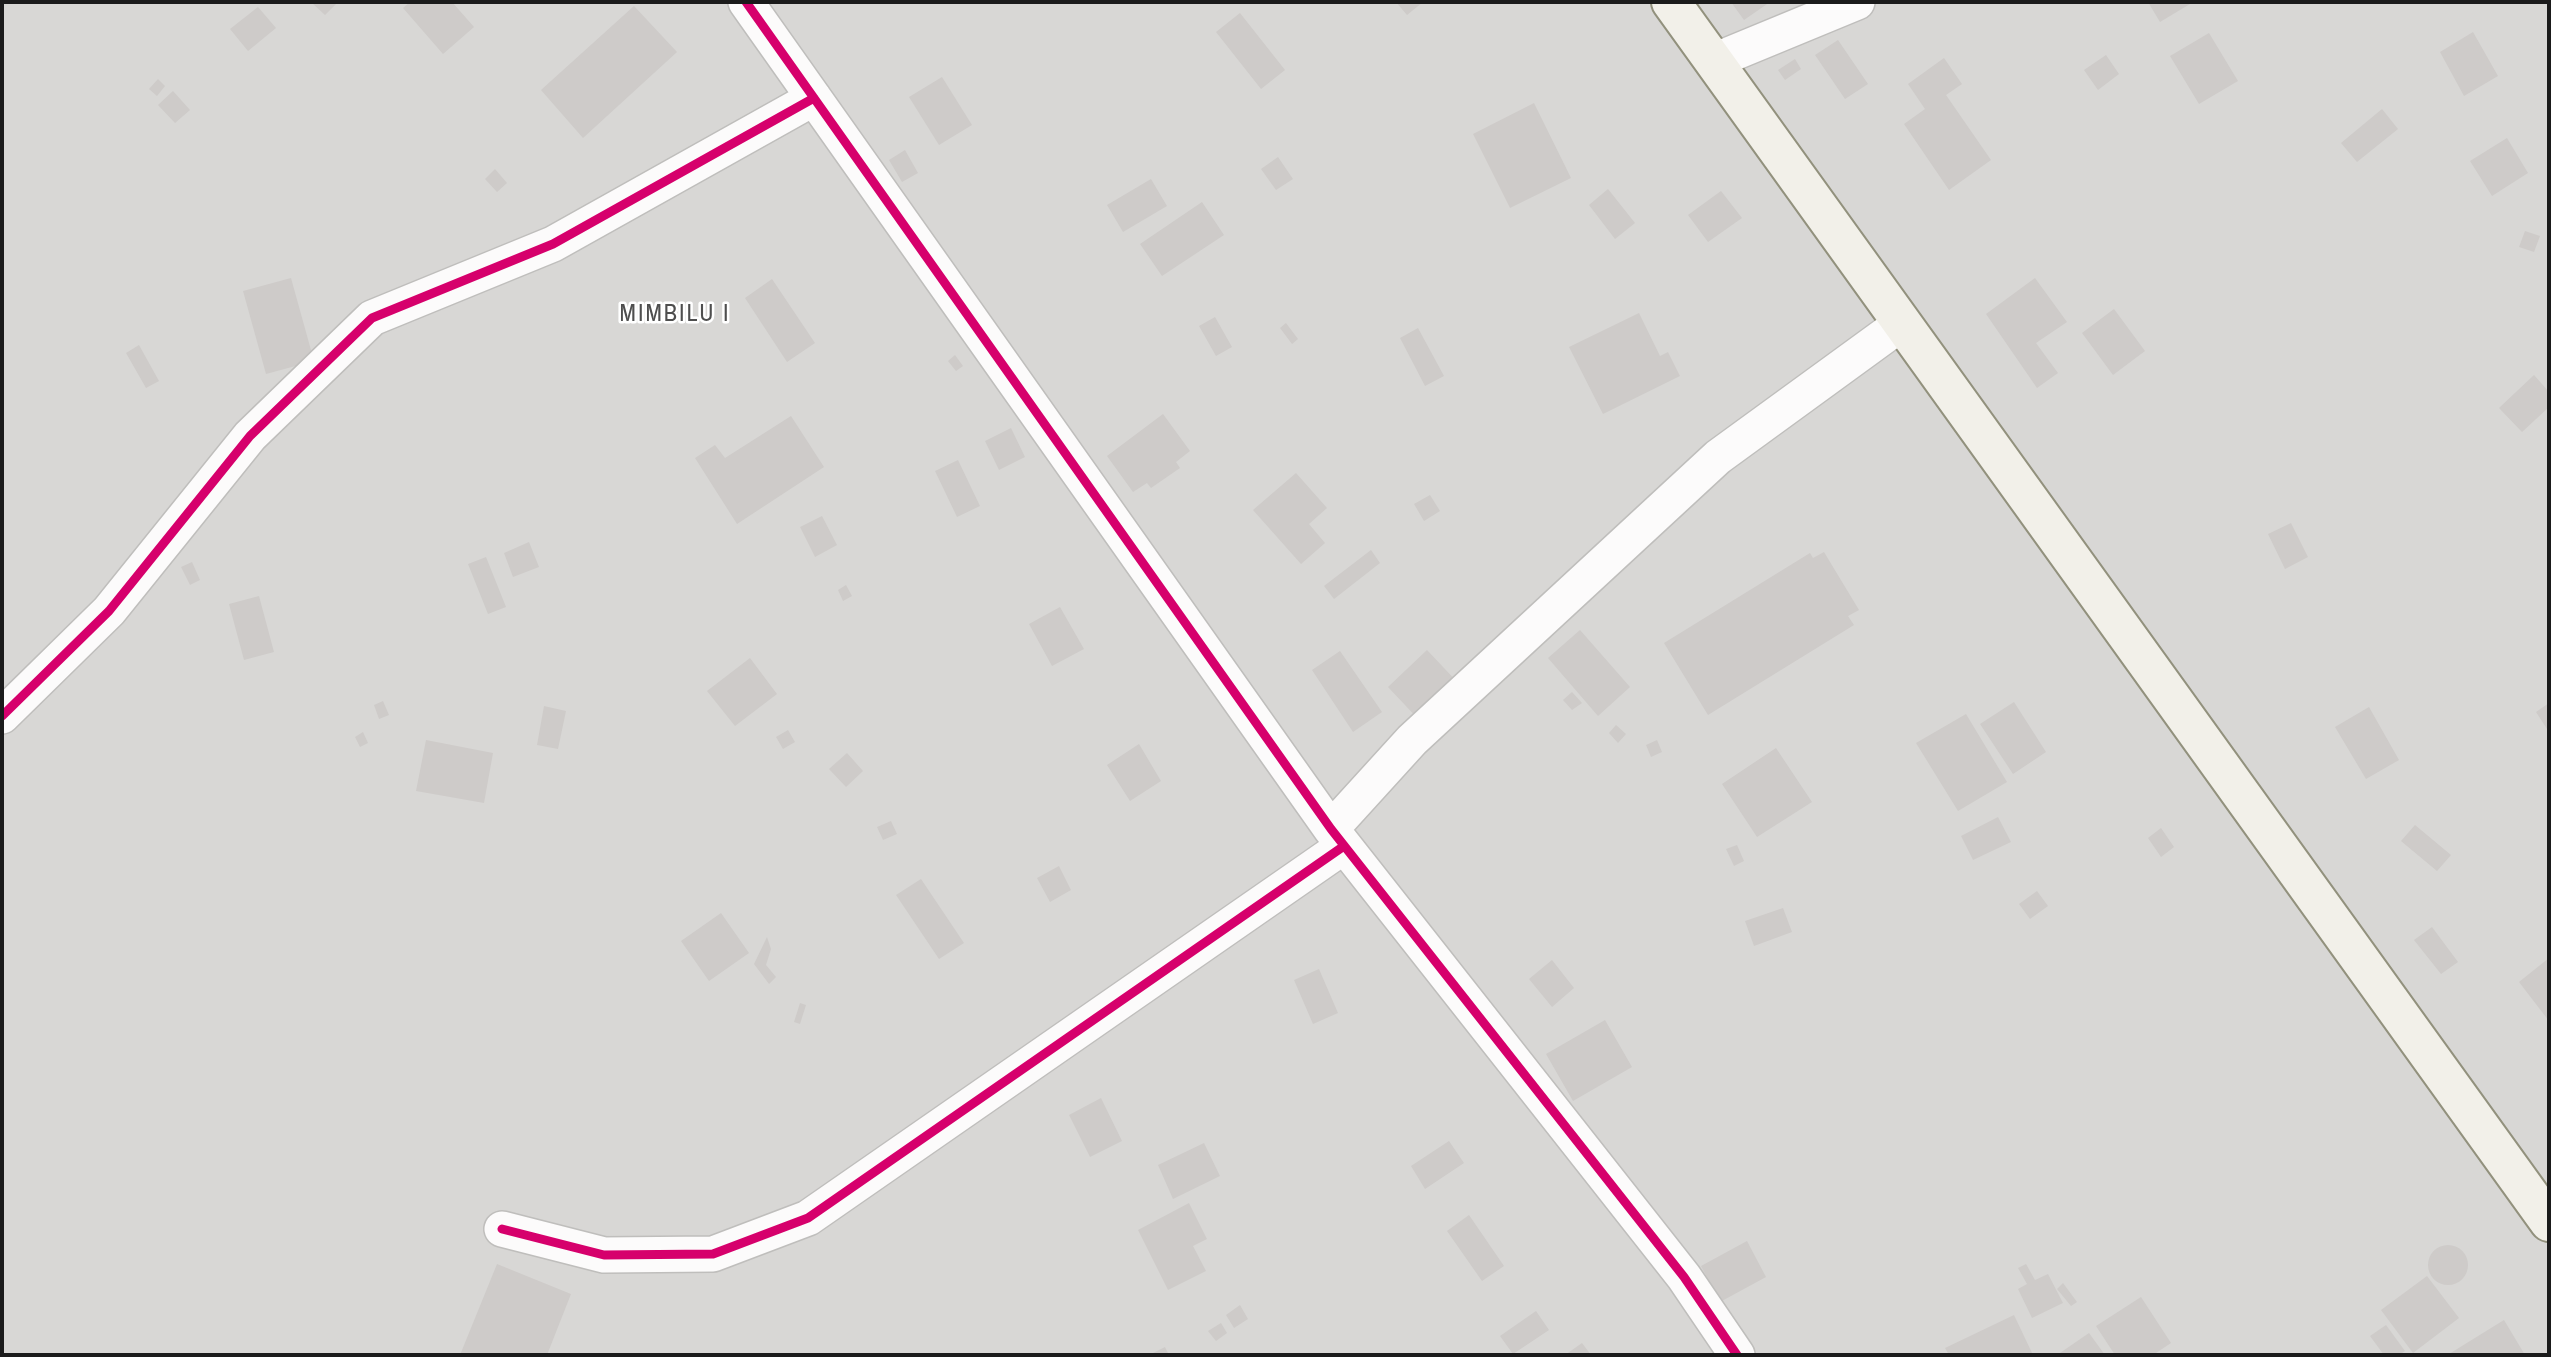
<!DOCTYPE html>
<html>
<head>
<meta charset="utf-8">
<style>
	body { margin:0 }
	#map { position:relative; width:2551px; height:1357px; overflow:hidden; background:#e9e7e4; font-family:"Archivo Narrow",sans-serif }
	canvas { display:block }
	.frame { position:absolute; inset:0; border:4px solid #1b1b1b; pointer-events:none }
</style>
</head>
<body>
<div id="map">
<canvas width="2551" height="1357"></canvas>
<div class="frame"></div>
</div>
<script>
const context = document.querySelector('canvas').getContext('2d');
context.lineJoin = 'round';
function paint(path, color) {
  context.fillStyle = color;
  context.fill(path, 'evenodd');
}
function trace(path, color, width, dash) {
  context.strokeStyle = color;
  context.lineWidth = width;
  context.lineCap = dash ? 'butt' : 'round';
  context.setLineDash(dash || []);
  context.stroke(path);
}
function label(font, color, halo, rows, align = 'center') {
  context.font = font + ' "Archivo Narrow",sans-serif';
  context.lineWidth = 5;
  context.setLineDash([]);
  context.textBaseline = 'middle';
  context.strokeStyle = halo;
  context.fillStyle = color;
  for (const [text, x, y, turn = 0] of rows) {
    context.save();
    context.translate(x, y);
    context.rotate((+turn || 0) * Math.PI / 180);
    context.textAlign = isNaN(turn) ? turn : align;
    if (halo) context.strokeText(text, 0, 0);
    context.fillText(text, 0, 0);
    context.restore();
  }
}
const residential = new Path2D(`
	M2,2H2549V1355H2Z`);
const building = new Path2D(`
	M311,2H338L325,15Z
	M410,2H452L474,27L443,54L403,8Z
	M1396,2H1423L1407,15Z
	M1731,2H1770L1744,20Z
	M2148,2H2189L2190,4L2160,22Z
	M634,6L677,52L583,138L541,90Z
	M258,7L276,28L248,51L230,29Z
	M1240,13L1285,70L1261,89L1216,32Z
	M2473,32L2498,76L2464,96L2440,52Z
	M2209,33L2238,81L2199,104L2170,56Z
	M1838,40L1868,84L1845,99L1815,55Z
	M2106,55L2119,74L2098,90L2084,70Z
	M1944,58L1962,84L1946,95L1991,160L1949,190L1904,124L1925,109L1908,84Z
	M1795,59L1801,69L1785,80L1778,70Z
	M942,77L972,125L939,145L909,97Z
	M158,79L165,86L157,96L149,89Z
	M173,91L190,110L175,123L158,105Z
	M1534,103L1571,178L1510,208L1473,134Z
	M2382,109L2398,129L2357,162L2341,143Z
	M2507,138L2528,173L2492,196L2470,161Z
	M905,150L918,173L902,182L889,160Z
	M1278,157L1293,179L1276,190L1261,169Z
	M495,169L507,183L497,192L485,179Z
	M1151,179L1167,206L1123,232L1107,205Z
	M1608,189L1635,223L1615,239L1589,205Z
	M1721,191L1742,218L1708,242L1688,215Z
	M1202,202L1224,235L1162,276L1140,244Z
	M2525,231L2540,236L2534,252L2519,247Z
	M291,278L314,361L266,374L243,291Z
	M2035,278L2067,322L2036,343L2058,373L2037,388L1986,314Z
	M772,279L815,343L787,362L745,298Z
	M2114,309L2145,351L2113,375L2082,333Z
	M1639,313L1660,356L1668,352L1680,376L1603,414L1569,347Z
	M1215,317L1232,347L1216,356L1199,326Z
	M1286,323L1298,339L1292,344L1280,328Z
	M1418,328L1444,376L1425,386L1400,338Z
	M139,345L159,381L146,388L126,353Z
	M955,355L963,366L956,371L948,361Z
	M2534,375L2549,392V407L2522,432L2499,408Z
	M1163,414L1190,451L1176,462L1180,468L1151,488L1147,483L1133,492L1107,456Z
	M791,416L824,467L737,524L695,458L715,445L725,458Z
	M1011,428L1025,457L999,470L985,441Z
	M958,460L980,506L957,517L935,471Z
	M1296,473L1327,508L1309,524L1325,543L1301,564L1253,510Z
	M1430,495L1440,511L1424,521L1414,504Z
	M822,516L837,545L815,557L800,527Z
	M2291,523L2308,557L2285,569L2268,534Z
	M529,542L539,567L513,577L504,553Z
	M1371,550L1380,563L1334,599L1324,586Z
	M1824,552L1859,610L1848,616L1854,625L1708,715L1664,643L1810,553L1813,558Z
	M486,557L506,607L488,614L468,564Z
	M192,562L200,580L190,585L181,567Z
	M846,585L852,596L843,601L838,590Z
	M259,596L274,652L244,660L229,604Z
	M1060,607L1084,649L1052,666L1029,624Z
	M1580,630L1630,687L1598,716L1548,658Z
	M1427,650L1460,685L1421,722L1388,687Z
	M1340,651L1382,712L1353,732L1312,670Z
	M750,658L777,694L735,726L707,691Z
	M1572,692L1582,703L1572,710L1563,700Z
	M383,701L389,715L379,719L374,705Z
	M2014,702L2046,752L2013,774L1980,724Z
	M2549,703V732L2536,712Z
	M544,706L566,711L558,749L537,745Z
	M2369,707L2399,760L2366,779L2335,727Z
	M1966,714L2007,782L1958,811L1916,743Z
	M1616,725L1626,734L1618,743L1609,733Z
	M788,730L795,742L783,749L776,737Z
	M363,732L368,743L360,747L355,737Z
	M426,740L493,753L484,803L416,791Z
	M1657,740L1662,752L1651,757L1646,745Z
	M1139,744L1161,781L1130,801L1107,765Z
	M1776,748L1812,802L1757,837L1722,784Z
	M847,753L863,771L846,787L829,769Z
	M1998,817L2011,842L1973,860L1961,836Z
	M891,821L897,834L883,840L877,827Z
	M2415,825L2451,855L2437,871L2401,841Z
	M2161,828L2174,847L2161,857L2148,838Z
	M1737,845L1744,861L1734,866L1726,849Z
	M1059,866L1071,890L1050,902L1037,878Z
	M921,879L964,943L939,959L896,895Z
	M2037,891L2048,906L2030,919L2019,904Z
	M1783,908L1792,932L1754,946L1745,921Z
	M721,913L749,953L709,981L681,941Z
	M2432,927L2458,962L2441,974L2414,940Z
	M767,937L771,949L766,965L776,977L769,984L754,964Z
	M2549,958V1021L2519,982Z
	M1552,960L1574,988L1552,1007L1529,979Z
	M1319,969L1338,1013L1313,1024L1294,980Z
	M800,1003L806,1005L800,1024L794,1022Z
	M1605,1020L1632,1067L1573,1101L1546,1054Z
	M1101,1098L1122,1141L1090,1157L1069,1115Z
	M1449,1141L1464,1163L1425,1189L1411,1166Z
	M1204,1143L1220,1176L1173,1199L1158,1165Z
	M1189,1203L1207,1239L1193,1246L1206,1271L1168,1290L1138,1230Z
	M1469,1215L1504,1266L1482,1281L1447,1231Z
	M1747,1241L1766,1277L1720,1302L1701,1266Z
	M2428 1265a20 20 0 1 1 40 0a20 20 0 1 1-40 0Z
	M497,1264L571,1294L547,1355H460Z
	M2026,1264L2035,1280L2048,1274L2063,1303L2032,1318L2018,1289L2027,1284L2018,1268Z
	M2427,1276L2459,1318L2413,1353L2381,1310Z
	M2063,1283L2077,1302L2071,1306L2057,1289Z
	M2141,1297L2171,1343L2153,1355H2115L2096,1326Z
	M1240,1305L1248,1319L1234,1328L1226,1315Z
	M1536,1311L1549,1330L1513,1354L1500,1336Z
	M2014,1315L2033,1355H1949L1945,1348Z
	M2504,1320L2525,1355H2450L2449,1354Z
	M1221,1323L1227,1333L1216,1341L1208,1331Z
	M2386,1325L2405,1351L2399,1355H2384L2370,1336Z
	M2089,1333L2105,1355H2057Z
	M1582,1343L1591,1355H1565Z
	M1165,1347L1169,1355H1149Z`);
const minor = new Path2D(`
	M746,2L1331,829L1684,1277L1737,1355
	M1714,61L1857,2
	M2,716L109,611L250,436L372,318L553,244L814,98
	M1331,829L1412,740L1718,457L1902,323
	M502,1229L604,1255L713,1254L808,1218L1344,846`);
const secondary = new Path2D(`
	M1671,2L2549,1222`);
const cycleway = new Path2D(`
	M746,2L1331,829L1684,1277L1737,1355
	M2,716L109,611L250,436L372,318L553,244L814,98
	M502,1229L604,1255L713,1254L808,1218L1344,846`);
const quarterNames = [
	["MIMBILU I",675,315]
];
paint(residential, '#d8d7d5');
paint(building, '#cecbc9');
trace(minor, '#bfbebc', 38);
trace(secondary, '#92917d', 42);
trace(minor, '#fcfbfb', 35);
trace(secondary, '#f2f0e9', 38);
trace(cycleway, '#d6006c', 9);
context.letterSpacing = '2px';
label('24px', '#4e4e4e', '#fff', quarterNames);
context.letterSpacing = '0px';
</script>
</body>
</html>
